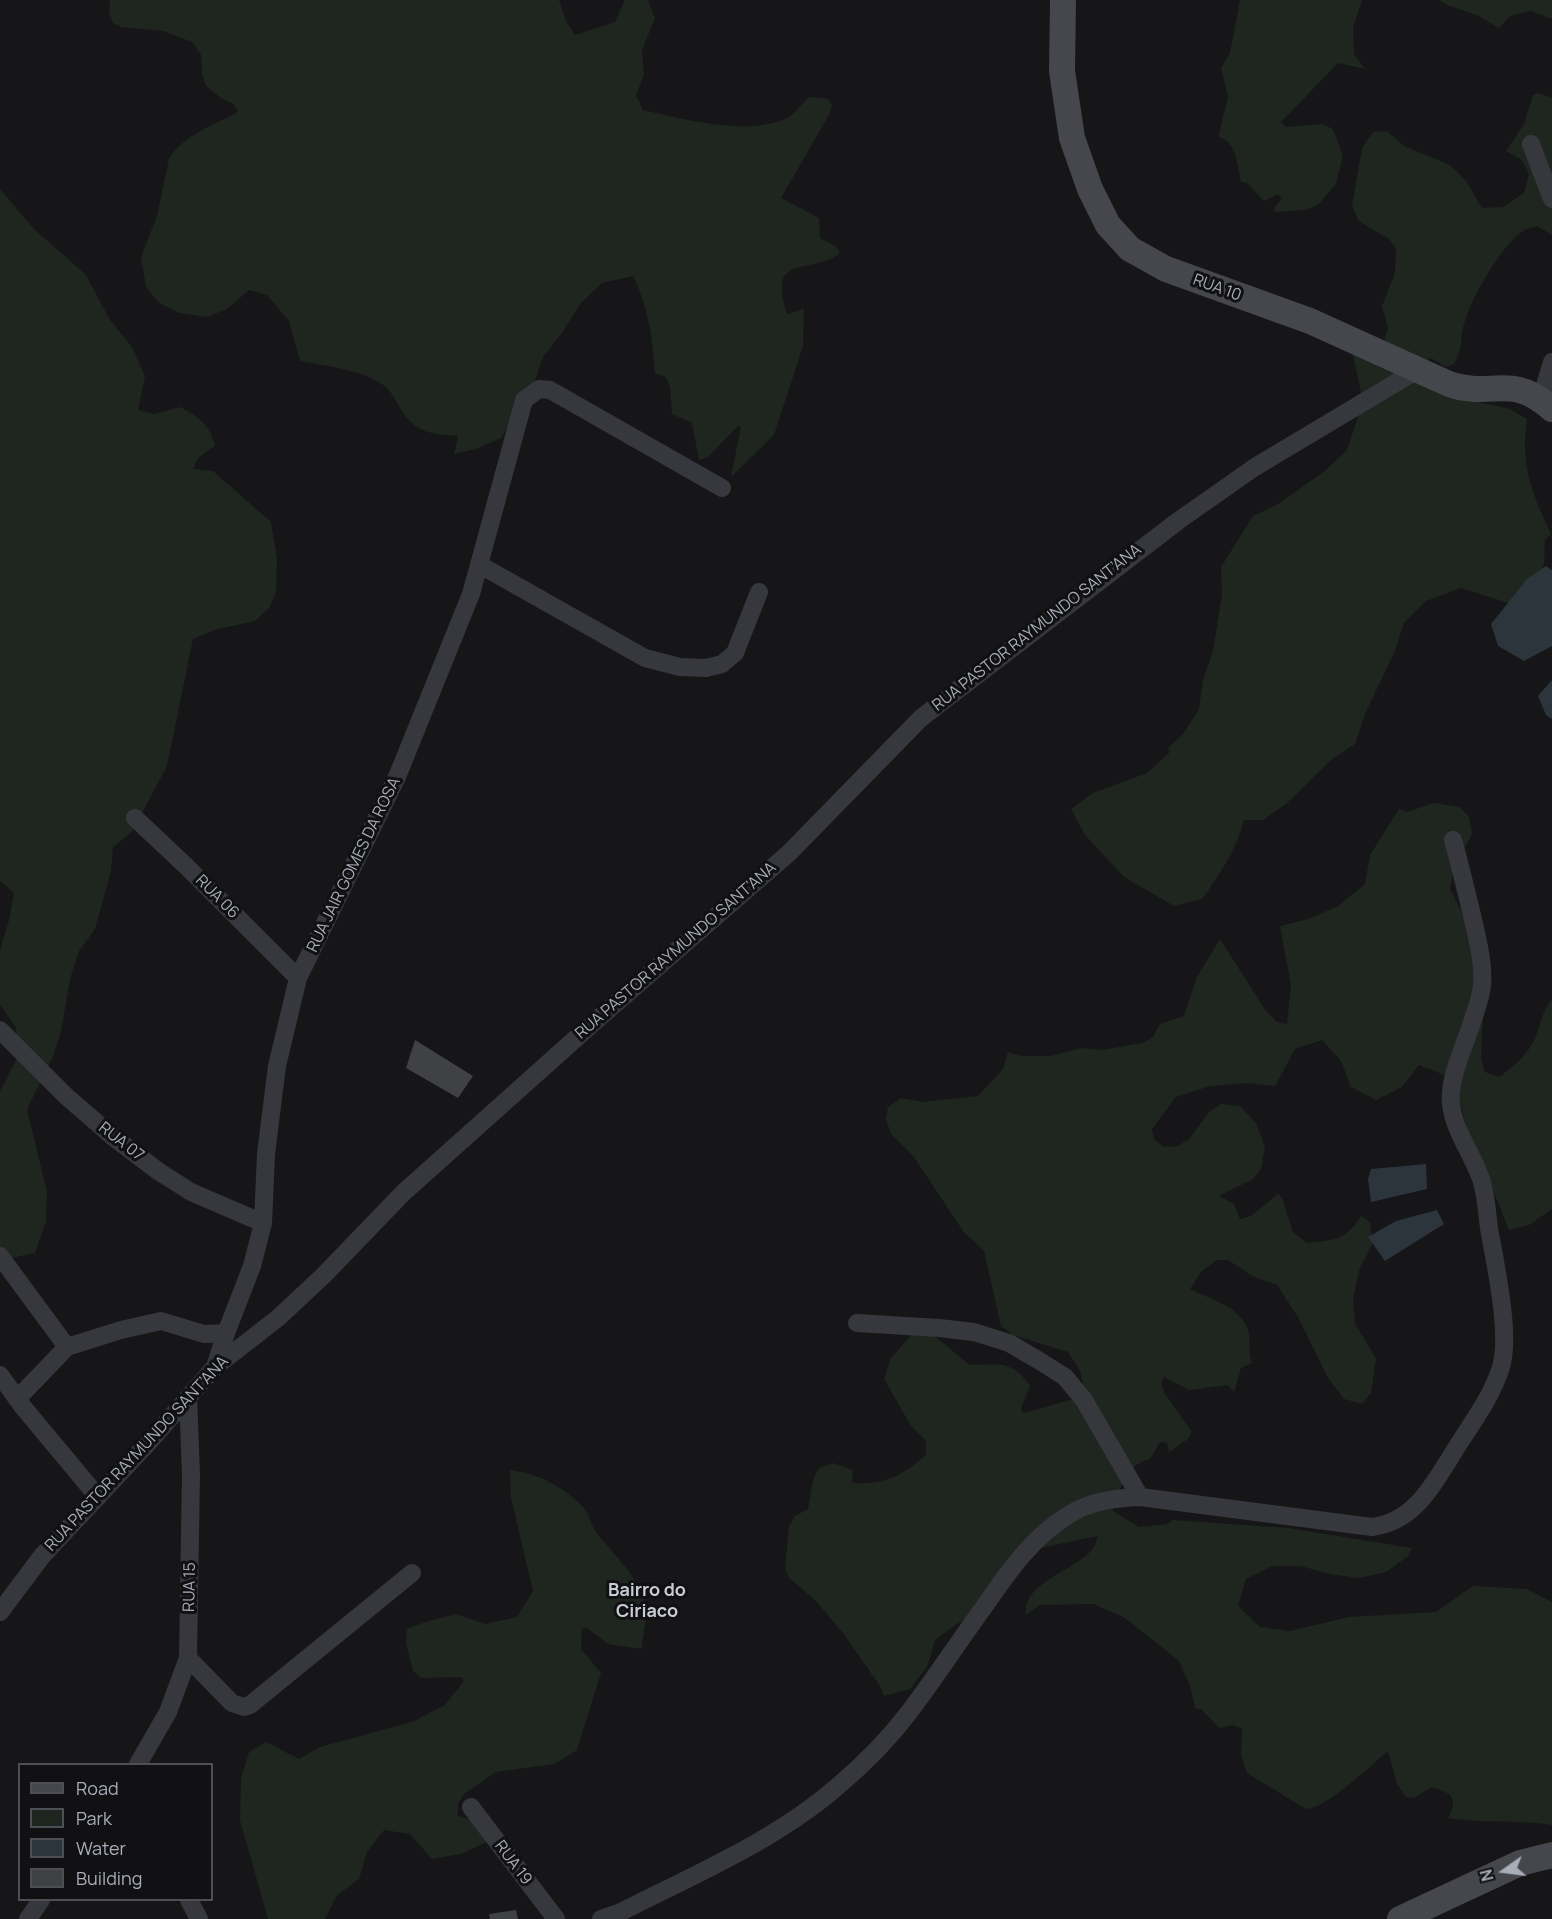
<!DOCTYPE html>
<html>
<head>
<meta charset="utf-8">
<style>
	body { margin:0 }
	#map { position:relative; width:1552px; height:1919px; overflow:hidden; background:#161618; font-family:Manrope,sans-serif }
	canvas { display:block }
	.legend { position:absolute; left:18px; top:1763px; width:195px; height:138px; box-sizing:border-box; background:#111113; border:2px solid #4d4f55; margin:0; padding:8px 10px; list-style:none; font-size:18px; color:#a8adb8 }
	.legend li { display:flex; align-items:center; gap:12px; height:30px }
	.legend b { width:30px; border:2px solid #4d4f55 }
	.north { position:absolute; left:1474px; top:1841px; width:60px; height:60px; -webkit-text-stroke:4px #111113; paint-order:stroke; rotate:256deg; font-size:16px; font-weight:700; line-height:24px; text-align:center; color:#a8adb8 }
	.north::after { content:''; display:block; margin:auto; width:21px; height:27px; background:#a8adb8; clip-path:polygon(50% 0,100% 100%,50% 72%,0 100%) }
</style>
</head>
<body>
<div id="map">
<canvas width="1552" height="1919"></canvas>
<ul class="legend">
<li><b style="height:8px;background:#45474d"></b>Road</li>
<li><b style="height:16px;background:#1e261f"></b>Park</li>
<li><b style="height:16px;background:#2c353c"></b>Water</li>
<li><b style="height:16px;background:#404145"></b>Building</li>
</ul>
<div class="north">N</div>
</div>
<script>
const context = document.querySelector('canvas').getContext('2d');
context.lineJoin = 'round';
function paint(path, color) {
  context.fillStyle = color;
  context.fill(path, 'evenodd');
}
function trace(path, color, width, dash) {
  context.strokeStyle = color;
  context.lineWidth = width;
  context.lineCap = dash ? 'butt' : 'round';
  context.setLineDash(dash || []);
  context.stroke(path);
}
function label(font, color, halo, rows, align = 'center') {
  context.font = font + ' Manrope,sans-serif';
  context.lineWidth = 6;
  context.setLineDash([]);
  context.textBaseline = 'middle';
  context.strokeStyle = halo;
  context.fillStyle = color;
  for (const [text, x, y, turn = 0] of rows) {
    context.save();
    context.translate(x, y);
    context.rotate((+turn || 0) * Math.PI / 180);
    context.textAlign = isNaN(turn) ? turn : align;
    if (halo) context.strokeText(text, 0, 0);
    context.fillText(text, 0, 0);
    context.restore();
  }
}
const green = new Path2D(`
	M110,0H559L566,21L575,35L615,22L625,0H648L655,18L642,50L644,75L636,95L643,110C683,119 747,136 785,119C794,115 802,103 809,97L828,99L832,106L829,115L781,198L819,218L820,238L837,247L840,253C809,277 767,251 787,314L804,309L803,346L774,435L731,477L741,426L737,427L708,457L699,460L692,423L672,414L670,387L666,377L655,373C652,337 649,309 633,276L602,283L580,304L564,330L543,357L533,386L501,438L476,449L454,454L458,436C434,434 416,434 402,411C397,404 393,394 387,388C367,370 325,366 300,361L289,321L267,295L249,290L227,309L207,317L179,313L159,303L146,287L141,257L157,216L169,159C184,134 215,125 238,112L234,104L222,99L206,86L202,74L201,55L192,42L163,31L121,27L113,23L109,12Z
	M1240,0H1362L1353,27L1354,54L1365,69L1338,63L1281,122L1286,127L1322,124L1333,129L1343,155L1336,184L1318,205L1305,210L1275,212L1274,208L1282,198L1278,194L1264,201L1247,183L1241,182C1238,167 1236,140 1218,137L1228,97L1221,68L1230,53Z
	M1439,0H1552V19L1531,11L1510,16L1499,28L1477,15L1447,5Z
	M1538,93L1552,98V235L1537,226C1531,228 1525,229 1520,233C1499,250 1471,298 1464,324C1459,341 1464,347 1454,364L1446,367L1431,358L1416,367L1418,380L1436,393L1510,409L1527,419C1520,465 1532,493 1551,534L1545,540L1544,564L1528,605L1521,607L1461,588L1426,601L1404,623L1394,653L1365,714L1355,744L1331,760L1287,803L1263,820H1244C1237,849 1219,876 1202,899L1174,906L1124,877L1085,835L1071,809L1093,793L1147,773L1171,751L1167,749L1183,734L1199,709L1203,680L1213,651L1222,594L1221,567L1253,516L1278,504L1325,471L1347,450L1357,420L1361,392L1353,355L1347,347L1383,345L1388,328L1382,306L1395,273L1396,249L1389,239L1359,221L1352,206L1362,148L1373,132L1387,131L1404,146L1450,165L1466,181L1482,208L1503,207L1524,193L1529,174L1522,160L1506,151L1524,124L1533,95Z
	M0,189L34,229L86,275L110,320L132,347L145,376L138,410L154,414L180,407C198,416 211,426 215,446L198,458L193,469L213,471L271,522L277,558L276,592L269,608L255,621L214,630L193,639L167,766L132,832L113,847L111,871L95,929L79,951L70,979L61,1032L52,1059L27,1109L47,1192L46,1221L35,1253L0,1260V1091L16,1060V1028L0,1004V950L9,920L14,893L0,881Z
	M1434,803L1460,807L1469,817L1472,834L1454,868L1450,889L1475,938L1483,1009L1481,1059L1485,1072L1499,1077C1514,1066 1527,1056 1535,1038C1541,1024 1542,1011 1552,999V1209L1529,1225L1509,1230L1481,1160L1468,1133L1460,1102L1447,1076L1419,1065L1402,1087L1376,1100L1351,1087L1341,1061L1322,1040L1295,1049L1275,1086L1246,1083L1210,1086L1176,1097L1152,1129L1154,1139L1164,1147L1178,1146L1189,1139L1209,1112L1221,1104L1240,1106L1256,1123L1265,1147L1261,1169L1253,1179L1219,1196L1234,1204L1240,1219L1251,1216L1278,1194L1282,1198L1293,1232L1307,1243C1333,1240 1346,1241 1361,1216L1370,1222L1373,1243L1359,1270L1353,1300L1355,1323L1376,1359L1371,1393L1362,1404L1344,1399L1327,1376L1298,1317L1277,1285L1252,1276L1228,1260H1217L1201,1272L1190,1289C1210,1299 1241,1307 1248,1330C1251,1340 1248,1353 1252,1363L1241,1368L1234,1392L1228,1385L1189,1390L1164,1377L1161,1382L1164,1392L1192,1432L1188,1439L1169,1452L1167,1443L1160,1442L1150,1459C1126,1464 1120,1489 1113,1511L1139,1527L1167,1524L1173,1520L1288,1528L1412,1548L1408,1556L1386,1572L1359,1578L1329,1574L1301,1566H1272L1246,1579L1238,1606L1260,1627L1290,1631L1349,1617L1436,1612L1473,1586L1527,1589L1552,1602V1825C1517,1819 1482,1824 1448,1818C1459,1797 1452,1794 1432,1787L1414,1798L1406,1797L1397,1784L1388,1751C1371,1765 1326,1809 1306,1809L1247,1773L1241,1755L1242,1729L1233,1725L1219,1728L1202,1710L1195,1708L1190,1686L1179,1661L1125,1618L1094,1604L1040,1605L1026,1615C1021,1576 1098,1567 1097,1536L1036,1549L1035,1555L1008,1561L983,1610L957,1624L935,1640L927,1667L910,1689L884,1696L880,1686L843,1633L815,1600L789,1578L785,1569L789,1526L795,1516L808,1509L813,1480L819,1468L833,1463L853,1470L852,1483C886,1485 901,1476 926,1455V1441L911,1426L884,1379L891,1358L915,1331L932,1334L970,1365C999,1364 1013,1360 1030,1386L1021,1408L1023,1413L1081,1397L1085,1392L1080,1371L1068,1352L1013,1335L1001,1326L984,1251L963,1231L914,1157L891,1134L886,1119L888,1107L901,1098L922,1102L978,1096L1003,1069L1008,1052L1022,1056H1049L1081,1048L1102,1050L1143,1043L1153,1037L1160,1024L1184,1016L1197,977L1220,939L1266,1011L1277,1022L1287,1024L1291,985L1280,926L1308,919L1338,906L1365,884L1370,855L1399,809L1407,812Z
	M510,1470C537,1473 564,1487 583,1507C590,1514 591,1527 598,1535C616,1556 640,1579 646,1608C648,1618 642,1637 642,1649L608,1644L587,1628L582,1629L581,1649L601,1673L577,1750L554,1764L496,1772L465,1793L458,1803V1816L485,1824L491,1840L461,1854L432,1859L410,1834L384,1830L367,1852L359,1879L337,1895L325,1919H268L240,1820L241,1779L249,1752L266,1742L299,1759L320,1747L412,1722L445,1705L464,1681L461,1677L421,1678L413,1671L406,1643L407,1629L425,1622L456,1614L485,1624L517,1617L533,1591L511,1498Z`);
const water = new Path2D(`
	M1546,566L1552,570V646L1524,661L1498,646L1491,624L1527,579Z
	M1552,680V719L1546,715L1538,696Z
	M1426,1164L1427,1189L1371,1202L1368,1179L1371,1169Z
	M1437,1210L1444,1224L1385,1261L1368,1237L1396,1221Z`);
const building = new Path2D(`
	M415,1040L473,1076L458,1098L406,1068Z
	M516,1910L518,1919H490L489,1914Z`);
const street = new Path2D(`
	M1531,144L1552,199
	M1541,399L1552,362
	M480,565L645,658L680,667L706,668L722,664L735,653L759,592
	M135,818L186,866L298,978
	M0,1030L66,1096L112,1136L158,1171L191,1192L263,1223
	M0,1256L67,1347
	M857,1323L939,1328L974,1332L1009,1343L1038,1360L1065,1377L1084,1400L1140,1497
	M215,1367L226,1333L252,1266L263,1223L266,1154L277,1066L298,978L397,777L471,594L524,400L539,389L550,390L722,488
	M0,1375L23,1407L98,1497
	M17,1399L67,1347L121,1330L161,1321L204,1334L226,1333
	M0,1612L42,1556L149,1442L215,1367L278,1318L324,1275L403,1193L592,1024L789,853L921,718L1178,521L1255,467L1419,369
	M188,1658L232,1703L244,1707L250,1705L412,1573
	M138,1764L168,1712L188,1658L191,1474L188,1397
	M471,1807L556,1919
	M189,1900L199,1919
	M28,1919L41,1900
	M601,1919L621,1912C695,1874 775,1841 838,1786C864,1764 889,1739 910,1711C936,1677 959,1641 984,1607C1008,1572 1033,1536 1070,1514C1091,1501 1116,1498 1140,1497L1372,1527C1412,1522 1430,1490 1450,1458C1467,1429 1491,1400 1501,1367C1511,1334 1495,1263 1489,1228C1487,1212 1486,1194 1481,1179C1472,1153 1454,1131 1451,1104C1447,1072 1477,1023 1482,986C1484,962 1477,938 1472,915C1466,890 1460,865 1453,840`);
const secondary = new Path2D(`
	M1063,0L1062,71L1072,138L1090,189L1108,225L1130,249L1166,269L1310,321L1449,384C1492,399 1511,372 1552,409
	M1400,1919L1520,1863L1552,1855`);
const streetNames = [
	["RUA 10",1217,288,20],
	["RUA PASTOR RAYMUNDO SANT’ANA",1037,628,-38],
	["RUA JAIR GOMES DA ROSA",354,865,-64],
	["RUA 06",217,897,45],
	["RUA PASTOR RAYMUNDO SANT’ANA",676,951,-41],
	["RUA 07",121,1142,38],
	["RUA PASTOR RAYMUNDO SANT’ANA",137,1454,-47],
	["RUA 15",190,1587,-89],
	["RUA 19",513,1863,53]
];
const neighbourhoodNames = [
	["Bairro do",647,1591],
	["Ciriaco",647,1612]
];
paint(green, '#1e261f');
paint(water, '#2c353c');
paint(building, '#404145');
trace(street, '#37383d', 18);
trace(secondary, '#45474d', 26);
label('16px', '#a8adb8', '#111113', streetNames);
label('bold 18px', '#c9ccd4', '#111113', neighbourhoodNames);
</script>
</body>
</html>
